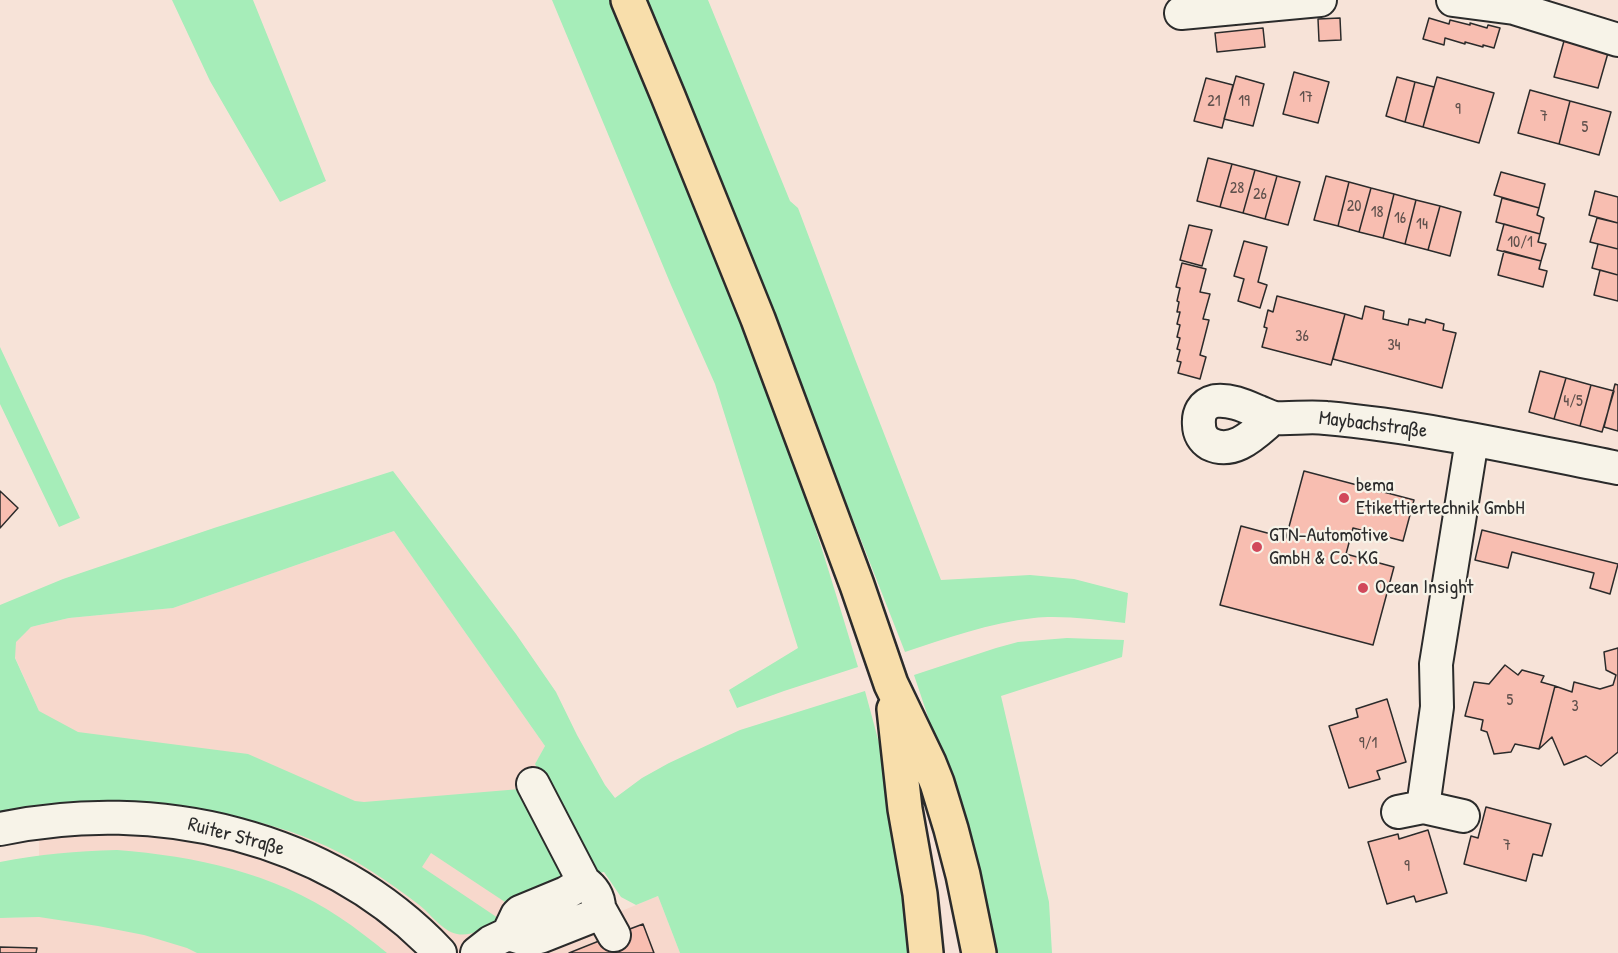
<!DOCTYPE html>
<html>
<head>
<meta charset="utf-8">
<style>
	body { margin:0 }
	canvas { display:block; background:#f7e3d8 }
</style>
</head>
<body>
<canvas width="1618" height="953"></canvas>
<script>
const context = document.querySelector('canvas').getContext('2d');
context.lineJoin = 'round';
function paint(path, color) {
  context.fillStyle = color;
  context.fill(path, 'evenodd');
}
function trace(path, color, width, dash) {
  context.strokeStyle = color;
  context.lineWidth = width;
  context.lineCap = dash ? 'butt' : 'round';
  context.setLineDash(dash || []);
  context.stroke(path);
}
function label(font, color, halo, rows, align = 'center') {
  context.font = font + ' "Patrick Hand",sans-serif';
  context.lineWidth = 4.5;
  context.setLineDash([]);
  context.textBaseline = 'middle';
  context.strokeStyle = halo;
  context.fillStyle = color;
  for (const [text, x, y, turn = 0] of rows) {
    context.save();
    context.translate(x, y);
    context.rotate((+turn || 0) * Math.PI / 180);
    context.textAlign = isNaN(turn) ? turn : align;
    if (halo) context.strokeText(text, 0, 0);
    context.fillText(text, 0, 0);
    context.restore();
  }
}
const built = new Path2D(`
	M394,531L545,746L535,764L619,912L658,896L680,953H0V918L39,917V711L15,657V642L18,638L31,627L69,618L173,608Z`);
const green = new Path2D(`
	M172,0H253L326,181L280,202L210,81Z
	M552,0H611C671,142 730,284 782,430C810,508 834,587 858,667L784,691L737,708L729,690L798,648L715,384L671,285Z
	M645,0H708L790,201L798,208L855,359L941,580L1030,575L1074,579L1128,593L1125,623C1098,620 1060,615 1034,618C989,623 947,638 905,652L735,219Z
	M0,347L80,518L59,527L0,404Z
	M393,471L516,634L556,692L577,735L605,785L615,798L642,778L669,763L740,730L865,691L885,765L916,953H680L658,896L636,905L621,897L604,872L594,874L535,764L545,746L394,531L173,608L69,618L39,625L31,627L16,642L15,658L39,711L78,732L248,754L355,801L364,802L520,789L565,878L516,905L505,902L431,853L422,867L498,918L496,923C484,928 470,937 457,934C442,931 430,913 418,904C389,882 359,861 326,846C262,816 192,808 122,806C80,805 42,805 0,812V605L63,579L214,528Z
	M1067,638L1124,640L1122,657L1001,696L1049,902L1052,953H990L967,833L914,675L996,648L1018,642Z
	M117,850C195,856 274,873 339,917C356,928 372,941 387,953H197L187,948L144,935L98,926L39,917L0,918V862C40,854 76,851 117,850Z`);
const building = new Path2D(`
	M1340,18L1341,40L1319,41L1318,19Z
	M1429,18L1449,24L1450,20L1470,25V23L1487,28L1488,25L1500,28L1494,48L1483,45V47L1465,42V44L1445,38L1444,45L1423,39Z
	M1263,28L1265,47L1217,52L1215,33Z
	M1564,41L1608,53L1598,88L1554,77Z
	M1294,72L1329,82L1318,123L1283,114Z
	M1236,76L1264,84L1253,126L1224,119Z
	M1397,77L1415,82L1405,122L1386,116Z
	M1437,77L1494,93L1479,143L1423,127Z
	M1206,78L1233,85L1222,128L1194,121Z
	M1415,82L1434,87L1423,127L1405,122Z
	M1530,90L1570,101L1559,144L1518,133Z
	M1570,101L1611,112L1599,155L1559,144Z
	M1208,158L1232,164L1220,207L1197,201Z
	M1232,164L1255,170L1243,213L1220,207Z
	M1255,170L1277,176L1265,219L1243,213Z
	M1501,172L1545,184L1539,208L1494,195Z
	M1277,176L1300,182L1288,225L1265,219Z
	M1326,176L1349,182L1338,226L1314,220Z
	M1349,182L1371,188L1359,232L1338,226Z
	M1371,188L1394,194L1383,238L1359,232Z
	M1595,191L1618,197V223L1589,215Z
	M1394,194L1416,200L1405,244L1383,238Z
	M1502,198L1539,208L1537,215L1544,218L1540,234L1496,222Z
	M1416,200L1440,206L1428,250L1405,244Z
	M1440,206L1461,212L1450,256L1428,250Z
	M1597,218L1618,223V249L1590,242Z
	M1504,224L1540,234L1538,242L1546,244L1541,261L1497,250Z
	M1189,225L1212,230L1202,266L1180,260Z
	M1244,241L1267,247L1258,282L1267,285L1260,308L1238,301L1244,279L1234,276Z
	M1598,244L1618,249V275L1592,268Z
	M1504,251L1541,261L1539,269L1547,271L1543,287L1498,275Z
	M1182,263L1206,269L1200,292L1210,294L1203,319L1209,320L1200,355L1206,357L1200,379L1178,373L1181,362L1177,361L1180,350L1177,349L1180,338L1177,337L1180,325L1177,324L1180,312H1177L1179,302L1177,301L1180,288L1176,287Z
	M1600,270L1618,275V301L1594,295Z
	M1277,296L1345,314L1331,365L1262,347L1267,328L1264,327L1268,310L1273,312Z
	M1365,306L1384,311L1383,319L1408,325L1409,319L1425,323L1426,319L1444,324L1443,330L1456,333L1442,388L1333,359L1345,314L1362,319Z
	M1540,371L1566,378L1554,419L1529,412Z
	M1566,378L1591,385L1580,426L1554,419Z
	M1615,384L1618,385V431L1604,427Z
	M1591,385L1614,391L1602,432L1580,426Z
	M1304,471L1414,500L1403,541L1353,528L1346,554L1394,567L1373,645L1220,605L1241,526L1286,538Z
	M0,491L18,508L0,528Z
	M1482,530L1618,564L1610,594L1590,588L1594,573L1512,552L1508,568L1475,560Z
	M1618,648V752L1601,766L1586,756L1564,765L1552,737L1539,749L1555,686L1572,692L1574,682L1600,689L1613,685L1616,675L1606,670L1604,652Z
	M1505,665L1518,675L1522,670L1544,676L1541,682L1555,686L1539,749L1515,744L1511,752L1494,754L1487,732L1481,730L1483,720L1465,716L1474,682L1489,684Z
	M1387,699L1406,762L1377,771L1380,779L1349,788L1329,726L1358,717L1356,709Z
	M1486,807L1551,824L1542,856L1533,854L1526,881L1464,864L1471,836L1478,838Z
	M1428,830L1447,893L1416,902L1414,896L1387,904L1368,842L1398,834L1399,839Z
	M643,924L654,953H569L614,935Z
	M0,947L37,948L36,953H0Z`);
const minor = new Path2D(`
	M1453,0L1514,8L1618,40
	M1181,13L1320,0
	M1273,418C1256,432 1235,456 1210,444C1203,440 1199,433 1199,425C1198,414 1202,404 1215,401C1230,399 1245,406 1259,412C1264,414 1270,417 1275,418C1292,419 1309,416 1326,418C1424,427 1521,449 1618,468
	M533,784L584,882
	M1423,807L1437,707L1436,664L1472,440
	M1398,812L1423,807L1463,816
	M0,829C156,796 329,835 440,953
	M599,908L614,935
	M477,953L491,942L508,934L525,939L540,937L593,916L599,908C599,897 593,888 584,882L566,893L520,912L517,915L508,934`);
const major = new Path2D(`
	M628,0L668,96L758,319L857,585L891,684L929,763L937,783L951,829L963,875L979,953
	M894,709L905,809L920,894L926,953`);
const markers = [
	[1344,498,6,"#d1495b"],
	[1257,547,6,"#d1495b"],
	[1363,588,6,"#d1495b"]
];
const numberNames = [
	["17",1306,98],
	["21",1214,102],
	["19",1244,102],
	["9",1458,110],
	["7",1544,117],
	["5",1585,128],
	["28",1237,189],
	["26",1260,195],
	["20",1354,207],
	["18",1377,213],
	["16",1400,219],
	["14",1422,225],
	["10/1",1520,243],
	["36",1302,337],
	["34",1394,346],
	["4/5",1573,402],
	["5",1510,701],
	["3",1575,707],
	["9/1",1368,744],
	["7",1507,846],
	["9",1407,867]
];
const streetNames = [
	["Maybachstraße",1373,425,7],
	["Ruiter Straße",236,837,15]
];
const poiNames = [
	["bema",1356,486],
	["Etikettiertechnik GmbH",1356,509],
	["GTN-Automotive",1269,536],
	["GmbH & Co. KG",1269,559],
	["Ocean Insight",1375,588]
];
paint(built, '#f7d8cc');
paint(green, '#a6edb9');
paint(building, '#f8beb1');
trace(building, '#2b2b2b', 1.5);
trace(minor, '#2b2b2b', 36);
trace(major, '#2b2b2b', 38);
trace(minor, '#f7f3e8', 32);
trace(major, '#f8deab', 33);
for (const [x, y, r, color] of markers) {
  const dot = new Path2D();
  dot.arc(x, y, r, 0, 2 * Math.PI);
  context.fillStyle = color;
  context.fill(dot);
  trace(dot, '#f7f3e8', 2);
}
label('16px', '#5e504c', null, numberNames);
label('20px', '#2b2b2b', '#f7f3e8', streetNames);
label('20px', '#2b2b2b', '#f7f3e8', poiNames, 'left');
</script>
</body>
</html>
